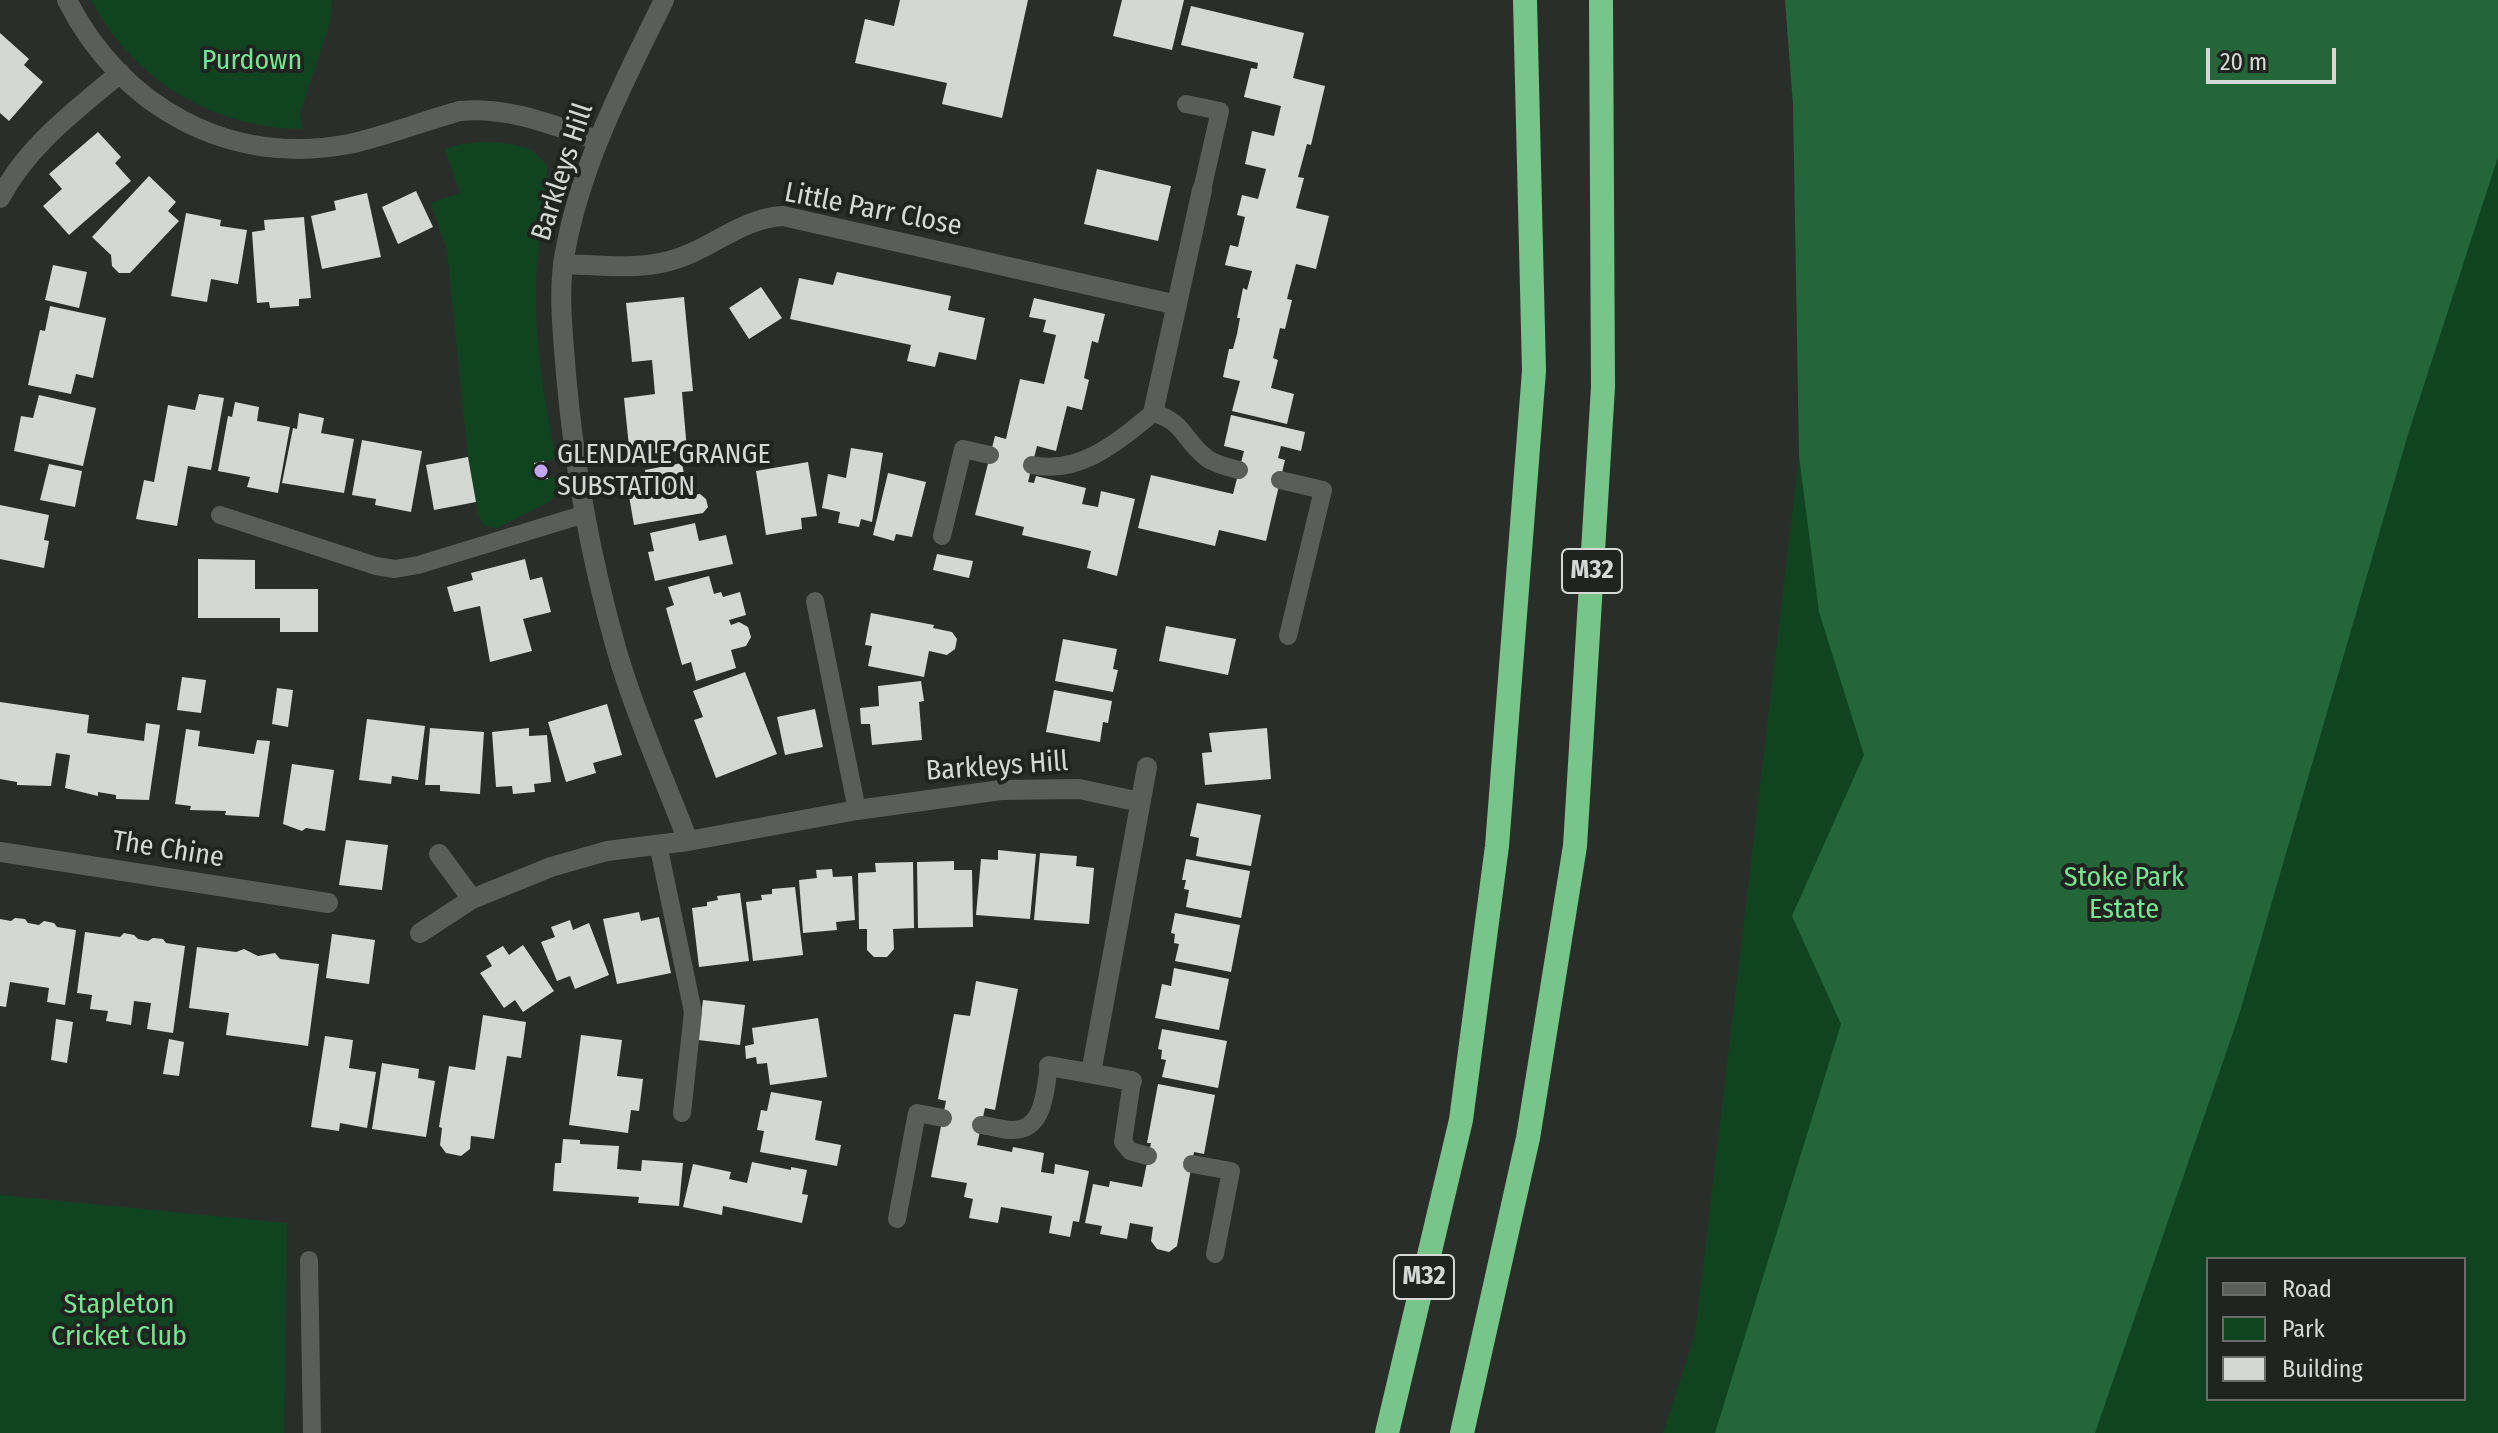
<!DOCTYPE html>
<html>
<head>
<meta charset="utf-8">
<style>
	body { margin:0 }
	#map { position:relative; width:2498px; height:1433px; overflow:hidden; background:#2a2e2a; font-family:"Fira Sans Condensed",sans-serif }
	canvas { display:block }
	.legend { position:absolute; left:2206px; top:1257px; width:260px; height:144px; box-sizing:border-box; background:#202421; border:2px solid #686c69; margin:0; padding:10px 14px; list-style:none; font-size:24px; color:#d5d8d6 }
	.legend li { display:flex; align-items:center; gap:16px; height:40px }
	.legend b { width:40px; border:2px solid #686c69 }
	.scale { position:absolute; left:2206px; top:48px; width:130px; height:36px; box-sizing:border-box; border:4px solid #d5d8d6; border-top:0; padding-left:10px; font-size:24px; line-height:28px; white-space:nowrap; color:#d5d8d6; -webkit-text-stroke:6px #202421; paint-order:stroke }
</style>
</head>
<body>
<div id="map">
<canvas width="2498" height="1433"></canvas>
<ul class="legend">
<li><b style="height:10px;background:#5a5e5b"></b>Road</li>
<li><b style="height:22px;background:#104421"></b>Park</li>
<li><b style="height:22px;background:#d3d8d3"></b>Building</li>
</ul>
<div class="scale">20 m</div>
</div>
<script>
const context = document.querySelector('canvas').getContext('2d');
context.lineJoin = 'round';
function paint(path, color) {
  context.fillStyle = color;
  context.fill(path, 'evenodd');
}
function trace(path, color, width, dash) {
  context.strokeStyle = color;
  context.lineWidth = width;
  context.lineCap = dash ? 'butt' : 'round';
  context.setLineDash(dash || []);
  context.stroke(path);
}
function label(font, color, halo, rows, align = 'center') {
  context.font = font + ' "Fira Sans Condensed",sans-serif';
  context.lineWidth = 8;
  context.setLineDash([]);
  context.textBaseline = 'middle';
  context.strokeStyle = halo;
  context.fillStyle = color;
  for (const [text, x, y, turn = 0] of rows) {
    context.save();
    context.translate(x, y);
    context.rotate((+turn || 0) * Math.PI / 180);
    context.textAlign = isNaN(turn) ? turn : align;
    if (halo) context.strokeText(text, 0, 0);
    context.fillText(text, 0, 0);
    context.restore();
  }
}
const green = new Path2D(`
	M91,0H332L330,22L300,113L302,129C212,128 133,79 91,0Z
	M1785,0H2498V1433H1663L1695,1334L1799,456L1793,105ZM2208,1259H2464V1399H2208Z
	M483,142C506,143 535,143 547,167C550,198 540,232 537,264C532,330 543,394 556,459L534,463L538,480L560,476L557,494L549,502L497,528L485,526L478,515L468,457L447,251L431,203L460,193L445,149L462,144Z
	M0,1195L287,1223L284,1433H0Z`);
const forest = new Path2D(`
	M1785,0H2498V157L2409,431L2239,1015L2095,1433H1715L1841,1024L1792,916L1864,755L1819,612L1799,456L1793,105Z`);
const building = new Path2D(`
	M900,0H1028L1002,118L942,104L947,83L855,63L865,19L894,26Z
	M1122,0H1184L1172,50L1113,36Z
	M1191,6L1304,33L1293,78L1325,86L1311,145L1307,144L1298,177L1304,178L1296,208L1329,216L1316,269L1296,264L1287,299L1292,300L1285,329L1280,328L1273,358L1278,360L1271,388L1294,394L1287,424L1232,411L1240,381L1223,377L1229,349H1233L1237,334L1240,318H1237L1243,288L1247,290L1252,271L1225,265L1230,245L1238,247L1245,217L1237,215L1242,195L1258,199L1266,169L1245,164L1252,131L1274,136L1281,106L1244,97L1251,68L1257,69L1258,63L1181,45Z
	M0,33L29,59L24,65L43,82L9,121L0,113Z
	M98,132L121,157L115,163L131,181L69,235L43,206L62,189L49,174Z
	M1097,169L1171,186L1158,241L1084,224Z
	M149,176L176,202L168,211L179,221L130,273H119L112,266L111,255L92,237Z
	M416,191L433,227L398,244L382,207Z
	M367,193L381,257L322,269L311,216L336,210L334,201Z
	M186,213L221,220L220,226L247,230L238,284L211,279L207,302L171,296Z
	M304,217L311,298L299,299V306L270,308L269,302L257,303L252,232L265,230L264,220Z
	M53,265L87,272L79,308L45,300Z
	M837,272L951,296L948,310L985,318L976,360L939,352L935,367L907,361L911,345L790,319L799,278L833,285Z
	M761,287L782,318L749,339L729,308Z
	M684,297L693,391L682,392L687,450L630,456L624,398L655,394L652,360L632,362L626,303Z
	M1034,298L1105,314L1098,343L1092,341L1084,378L1089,380L1082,410L1067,406L1056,451L1037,446L1028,482L1034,483L1036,476L1086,488L1082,504L1098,507L1101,491L1135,499L1117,576L1087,568L1091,551L1022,535L1024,527L975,515L995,436L1006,439L1020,379L1044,384L1056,335L1043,332L1046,320L1029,317Z
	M50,306L106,318L93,378L76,374L71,394L28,385L40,330L45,331Z
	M199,394L224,398L211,470L188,466L177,526L136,519L144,480L154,482L168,405L195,410Z
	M39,395L96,408L83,466L14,451L21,416L33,418Z
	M235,402L259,407L257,421L290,427L278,493L247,487L250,477L218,471L228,416L232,417Z
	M299,413L324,418L321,433L354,439L344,493L282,483L293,428L297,429Z
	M1231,415L1305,432L1301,451L1281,446L1278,458L1285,460L1266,541L1219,530L1215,546L1138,528L1151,475L1233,494L1244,451L1224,446Z
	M362,440L422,451L411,512L375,505L376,499L352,495Z
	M851,448L883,453L872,522L861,519L859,527L838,523L840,512L822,508L828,474L846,478Z
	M468,457L476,502L434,510L426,465Z
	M544,461L548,479L537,480L534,463Z
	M808,462L817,516L801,518L802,529L766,535L756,471Z
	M682,463L688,496L700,494L706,499L708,507L703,513L634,525L629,496L648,493L645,470Z
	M49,464L82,471L75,507L40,500Z
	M888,473L926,482L912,537L896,534L894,541L873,535Z
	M0,505L49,515L44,540L49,541L44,568L0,559Z
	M695,523L699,541L726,535L733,564L655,581L648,552L654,551L650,533Z
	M937,554L973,561L969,578L933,570Z
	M198,559L255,560V589H318V632H280V618H198Z
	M525,559L530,580L542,577L551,612L523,619L532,651L490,662L480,606L454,612L447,587L473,580L471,573Z
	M709,576L714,594L721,592L723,597L740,592L746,615L729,620L731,625L739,622L748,627L751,637L746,646L731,650L736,668L696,681L691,662L682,665L666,608L674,605L668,587Z
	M871,613L934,625L933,628L952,632L957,639L955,649L947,655L929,651L924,677L868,666L872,646L865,645Z
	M1166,626L1236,639L1228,675L1159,661Z
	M1063,639L1117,649L1113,669L1118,670L1113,692L1055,681Z
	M745,672L777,754L716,778L694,720L703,717L693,691Z
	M182,677L206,680L201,713L177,710Z
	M921,681L924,701L919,702L922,740L872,745L870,724H861L860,708L879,706L878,686Z
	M277,688L293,690L288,727L272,724Z
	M1054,690L1112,701L1108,723L1103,722L1100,742L1046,732Z
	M0,702L89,715L87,733L144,741L146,723L160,725L149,800L116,799V795L98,792V796L65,788L70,755L56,753L51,786L17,785V782L0,779Z
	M607,704L622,755L593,763L596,773L566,782L548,722Z
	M815,709L823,747L785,755L777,717Z
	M367,719L425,726L418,780L392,776L391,784L359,780Z
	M430,728L484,732L480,794L440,791V785H425Z
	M529,728V736L547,735L551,782L534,784L535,792L513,794L512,786L496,787L492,732Z
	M1267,728L1271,779L1205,785L1202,753L1212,752L1209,733Z
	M186,729L200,731L198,746L227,750L254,754L257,740L270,741L259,817L225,815L226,811L190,810L191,806L175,804Z
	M292,764L334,770L325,831L306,828L302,831L283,824Z
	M1197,803L1261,815L1251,866L1196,856L1199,838L1190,836Z
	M346,840L388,845L382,890L339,885Z
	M998,850L1036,854L1030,919L976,915L981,859L998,860Z
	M1040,853L1077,856L1076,866L1094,868L1089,924L1034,920Z
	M1186,859L1250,871L1241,918L1186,907L1189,890L1184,889L1186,880H1182Z
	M954,861V870H972L973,927L918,928L917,862Z
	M913,862L914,928L893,929L894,949L887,957H874L867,950V929H859L858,873L876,872L875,863Z
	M832,869L833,877L852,876L855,920L836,922L837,930L803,933L799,880L817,878L816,870Z
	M795,887L803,955L753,961L746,902L762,900L761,895L772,894V889Z
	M740,893L749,961L699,967L692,908L707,906V902L718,900L717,896Z
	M639,912L641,921L659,917L671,973L617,984L603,919Z
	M1175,913L1240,925L1231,972L1175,961L1179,944L1174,943L1175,934L1171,933Z
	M15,918L25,919L28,923L39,925L44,921L54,923L57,927L76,930L65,1005L47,1002L49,988L10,982L6,1007L0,1006V919L11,921Z
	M570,920L573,930L589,923L609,975L575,989L570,976L557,981L541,942L555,937L551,927Z
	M85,932L120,937L124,933L134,935L138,939L148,941L153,938L163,939L166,943L185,946L173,1033L147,1029L151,1003L134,1001L131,1025L106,1021L108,1011L90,1009L92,995L77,993Z
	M332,934L375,940L369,984L326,978Z
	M523,945L554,991L523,1012L515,1000L504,1008L480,973L492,966L486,956L503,946L509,955Z
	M197,947L236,952L244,949L258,956L275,953L280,959L319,964L308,1046L226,1035L229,1013L189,1008Z
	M1174,968L1229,979L1219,1030L1155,1018L1162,984L1171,986Z
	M976,981L1018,989L995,1110L985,1108L977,1145L1012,1152L1013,1147L1044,1153L1041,1172L1054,1174L1055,1164L1089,1171L1079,1222L1073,1221L1070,1237L1049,1233L1052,1216L1001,1207L998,1223L969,1218L973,1199L964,1197L967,1183L931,1177L946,1101L938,1099L954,1014L970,1016Z
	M703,1000L745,1005L740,1045L698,1040Z
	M483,1015L526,1022L521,1058L507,1056L494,1139L471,1136L470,1149L461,1156L446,1153L440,1145L442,1128L439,1127L449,1066L475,1070Z
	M818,1018L827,1077L770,1085L767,1063L757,1064L756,1057L746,1059L745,1046L754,1044L752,1028Z
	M56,1019L73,1022L67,1063L51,1060Z
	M1162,1029L1227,1041L1218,1088L1162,1077L1166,1060L1161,1059L1162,1050L1158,1049Z
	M581,1035L622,1040L617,1076L643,1079L639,1111L631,1110L628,1133L569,1125Z
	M325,1036L353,1040L349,1068L376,1072L367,1128L340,1123L339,1131L311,1127Z
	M169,1039L184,1042L179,1076L163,1074Z
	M382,1063L419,1069L418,1078L435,1081L426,1137L372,1129Z
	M1158,1084L1215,1095L1204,1154L1194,1152L1177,1246L1169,1252L1157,1249L1151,1241L1153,1227L1130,1223L1127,1239L1100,1234L1102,1226L1085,1223L1093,1184L1109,1187L1110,1181L1142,1187L1151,1143H1147Z
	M771,1092L822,1101L815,1140L841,1145L837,1166L760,1152L764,1131L757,1130L761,1110L767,1111Z
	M563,1139L580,1140V1144L619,1146L617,1169L641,1171L642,1160L683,1163L679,1206L638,1203L639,1197L553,1191L555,1163H561Z
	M752,1162L791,1170V1167L807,1170L802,1194L808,1195L802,1223L723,1206L722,1215L683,1207L693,1164L731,1172L729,1179L747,1183Z`);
const lane = new Path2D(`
	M1186,104L1220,111L1202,190
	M1032,465C1081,475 1118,441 1153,413C1185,421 1183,441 1208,459C1217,465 1228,467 1239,470
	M1280,480L1323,490L1288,636
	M220,515L376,566L395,569L418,565L585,514
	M942,536L963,449L990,455
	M815,601L857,810
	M658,844L693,1012L682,1113
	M1132,1081L1123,1142L1130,1151L1148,1156
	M981,1125C991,1126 1002,1130 1012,1130C1045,1131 1045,1089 1049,1066
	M1192,1164L1231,1171L1215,1254
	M897,1219L917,1113L943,1118
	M309,1260L312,1433`);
const street = new Path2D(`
	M67,0C121,107 229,167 349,144C386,136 423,121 460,111C507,106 553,125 597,140
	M664,0C625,80 583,159 566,247C557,288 563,333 566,374C574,466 591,559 616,648C635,714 664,778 688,841
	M0,198C28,145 75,111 120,73
	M563,264C598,265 635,270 669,261C709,251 741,218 783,216L1177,305
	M1153,413L1202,190
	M0,852L328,903
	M439,854L472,899
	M420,933L472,899L551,867L607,851L688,841L857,810L1001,790L1079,789L1140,802
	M1049,1066L1132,1081
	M1091,1073L1147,767`);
const highway = new Path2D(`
	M1387,1433L1461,1120L1497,846L1534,371L1525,0
	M1462,1433L1528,1138L1575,846L1603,387L1601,0`);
const markers = [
	[541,471,8,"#c2a8f2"]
];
const shields = [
	[1592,571,60],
	[1424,1277,60]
];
const shieldNames = [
	["M32",1592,571],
	["M32",1424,1277]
];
const parkNames = [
	["Purdown",252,61],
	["Stoke Park",2124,878],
	["Estate",2124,910],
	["Stapleton",119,1305],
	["Cricket Club",119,1337]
];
const streetNames = [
	["Barkleys Hill",563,172,-72],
	["Little Parr Close",873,210,11],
	["Barkleys Hill",997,767,-4],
	["The Chine",168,850,9]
];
const poiNames = [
	["GLENDALE GRANGE",557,455],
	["SUBSTATION",557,487]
];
paint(green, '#104421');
paint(forest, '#236637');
paint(building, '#d3d8d3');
trace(lane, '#5a5e5b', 18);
trace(street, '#5a5e5b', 20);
trace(highway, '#77c589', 24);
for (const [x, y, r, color] of markers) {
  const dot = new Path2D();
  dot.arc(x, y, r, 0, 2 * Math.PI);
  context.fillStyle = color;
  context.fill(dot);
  trace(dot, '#202421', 3);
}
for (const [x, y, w] of shields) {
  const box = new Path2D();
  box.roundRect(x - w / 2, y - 22, w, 44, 6);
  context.fillStyle = '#202421';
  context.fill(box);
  trace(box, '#d5d8d6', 2);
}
label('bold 26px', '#d5d8d6', null, shieldNames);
label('28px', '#76e693', '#202421', parkNames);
label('28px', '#d5d8d6', '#202421', streetNames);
label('28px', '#d5d8d6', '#202421', poiNames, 'left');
</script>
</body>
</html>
